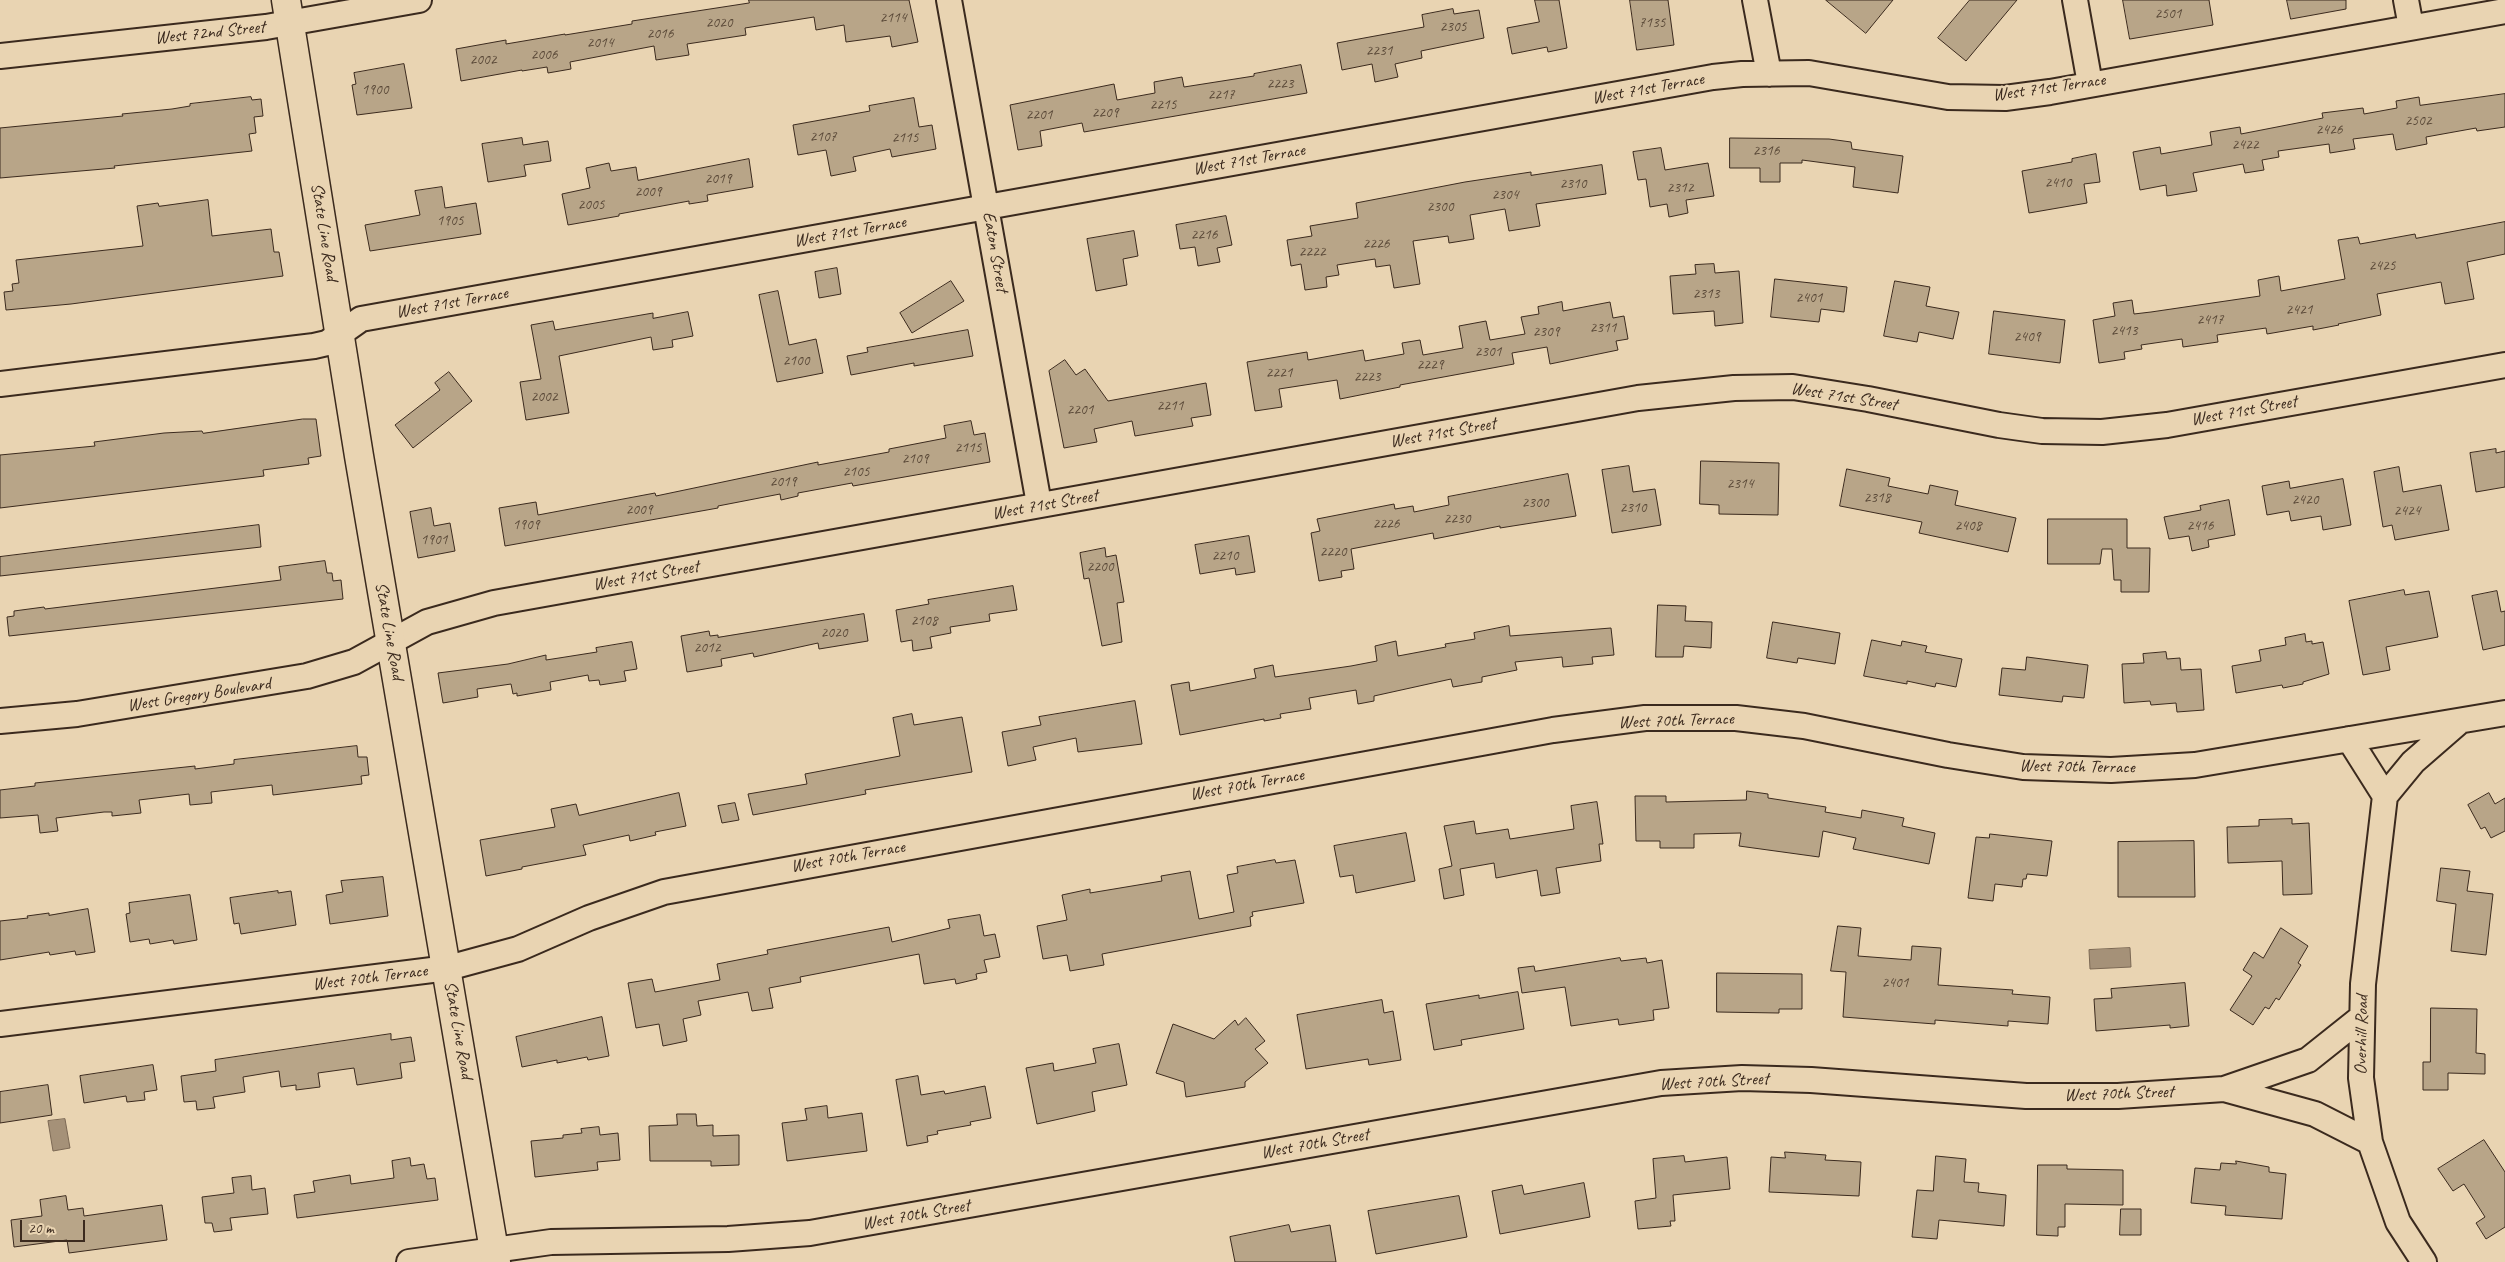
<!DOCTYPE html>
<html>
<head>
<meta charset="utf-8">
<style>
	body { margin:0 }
	#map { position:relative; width:2505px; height:1262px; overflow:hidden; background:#e9d4b2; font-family:Caveat,sans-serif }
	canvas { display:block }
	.scale { position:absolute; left:20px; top:1220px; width:65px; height:22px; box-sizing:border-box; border:2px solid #3b2a1e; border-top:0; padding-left:6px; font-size:15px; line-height:18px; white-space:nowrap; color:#3b2a1e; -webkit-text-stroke:4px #e9d4b2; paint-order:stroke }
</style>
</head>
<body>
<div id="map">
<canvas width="2505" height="1262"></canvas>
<div class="scale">20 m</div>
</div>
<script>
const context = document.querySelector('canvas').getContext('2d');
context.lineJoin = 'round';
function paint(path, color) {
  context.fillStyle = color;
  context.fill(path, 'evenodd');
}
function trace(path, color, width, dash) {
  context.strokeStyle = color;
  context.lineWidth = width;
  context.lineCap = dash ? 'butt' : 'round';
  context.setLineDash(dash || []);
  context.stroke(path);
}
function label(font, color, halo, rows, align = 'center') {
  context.font = font + ' Caveat,sans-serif';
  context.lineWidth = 4.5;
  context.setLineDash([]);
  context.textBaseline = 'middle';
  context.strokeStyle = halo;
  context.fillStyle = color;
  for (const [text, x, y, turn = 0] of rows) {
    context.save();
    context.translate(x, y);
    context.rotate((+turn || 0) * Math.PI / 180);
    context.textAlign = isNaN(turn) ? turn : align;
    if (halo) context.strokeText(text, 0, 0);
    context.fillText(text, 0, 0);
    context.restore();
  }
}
const water = new Path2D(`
	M2130,948L2131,967L2090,969L2089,950Z
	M65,1119L70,1148L53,1151L48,1121Z`);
const building = new Path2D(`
	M749,0H909L918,42L892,47L890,36L846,42L844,25L816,30L814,17L745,28L746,35L687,44L689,55L656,60L654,46L570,62L571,69L548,73L547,67L522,71V70L461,81L456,49L506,40V44L565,34V35L632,24V21L749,3Z
	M1535,0H1559L1567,48L1548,52L1547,47L1512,54L1507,28L1539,22Z
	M1630,0H1668L1674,45L1637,50Z
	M1826,0H1893L1866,33Z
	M1970,0H2017L1966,61L1938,38Z
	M2123,0H2209L2213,25L2130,39Z
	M2287,0H2346V9L2291,19Z
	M1453,9L1454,14L1479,10L1484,38L1421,51L1422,58L1395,64L1398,77L1375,82L1372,64L1342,70L1337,43L1424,27L1422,15Z
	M404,64L412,108L357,115L352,85L356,84L354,73Z
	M1301,65L1307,93L1084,132L1082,123L1040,131L1042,146L1018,150L1010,105L1114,84L1117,100L1155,93L1154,82L1182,77L1184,87L1254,76V74Z
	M2505,94V127L2477,131L2476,128L2426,137L2427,144L2396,150L2393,134L2353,139L2355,149L2330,153L2329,144L2278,151L2279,157L2262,160L2264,170L2245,173L2243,164L2193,173L2197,191L2167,196L2166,185L2140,190L2133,152L2160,147L2161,154L2212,145L2210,132L2240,127L2241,134L2323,118L2322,113L2363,108L2364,114L2397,108L2396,101L2419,97L2420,105Z
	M251,97L252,100L261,99L263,116L254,117L256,133L249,134L252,151L114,166L115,168L0,178V128L123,116L122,114L172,109L190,106V104Z
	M914,98L919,127L932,125L936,149L892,157L890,149L853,157L856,171L831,176L826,150L798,155L793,125L870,111L869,106Z
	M522,138L523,145L548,141L551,161L524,165L526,176L488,182L482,144Z
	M1730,138L1829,139L1851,142L1852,149L1903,156L1898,193L1853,187L1855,167L1802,160V163H1780V182H1760V168H1730Z
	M1661,148L1665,170L1708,163L1714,196L1686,200L1688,213L1669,217L1667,204L1650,207L1646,179L1638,180L1633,152Z
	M2096,154L2100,182L2084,184L2087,203L2029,213L2022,171L2072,162V159Z
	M749,159L753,187L707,195L708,201L689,204V201L619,214V216L568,225L562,194L590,188L586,168L609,163L611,171L636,167L638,180Z
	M1602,165L1606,194L1536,204L1540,226L1509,231L1505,209L1470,215L1474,239L1449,243L1448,236L1413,241L1420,284L1394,288L1390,265L1376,267L1375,259L1337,265L1339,275L1326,277L1327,287L1305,290L1301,264L1291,266L1287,240L1312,236L1310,226L1358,218L1356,203L1465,182L1531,172V175Z
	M442,187L445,208L476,203L481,234L370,251L365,225L420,215L415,191Z
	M208,200L212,236L271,229L274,252H279L283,276L71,304L6,310L4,292L13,291L12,284L19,283L16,260L143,246L137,206L158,203L159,206Z
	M1226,216L1232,245L1217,248L1220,262L1198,266L1195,247L1180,249L1176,225Z
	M2505,222V254L2467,262L2474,299L2445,304L2441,282L2377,294L2381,315L2338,324L2339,325L2313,330V326L2267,334L2266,328L2217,335L2218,342L2183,347L2182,339L2141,345L2142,349L2124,352L2125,359L2099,363L2093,320L2115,316L2113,303L2132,300L2134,314L2151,312L2260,296L2258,280L2279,276L2281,291L2345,279L2338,240L2358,237L2360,244L2415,234L2416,238Z
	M1134,231L1138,256L1123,259L1127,285L1096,291L1087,239Z
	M1714,264L1715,273L1739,271L1743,323L1715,326L1714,311L1673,314L1670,276L1696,274L1695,265Z
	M837,268L841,294L819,298L815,272Z
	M1775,279L1847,287L1844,312L1821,309L1819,322L1771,317Z
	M951,281L964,301L912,333L900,313Z
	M1895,281L1930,287L1926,306L1959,312L1953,339L1919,332L1917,342L1884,336Z
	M778,291L789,345L816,339L823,373L777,382L759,295Z
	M1562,302L1563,311L1610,302L1613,318L1624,316L1628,339L1616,341L1618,350L1550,364L1547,347L1512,353L1514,364L1400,385V387L1340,399L1337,380L1279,389L1282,407L1255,411L1247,362L1307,352L1308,360L1363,350L1365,361L1404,354L1402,343L1420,340L1423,355L1463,348L1459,326L1486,321L1490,340L1525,334L1521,317L1539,314L1538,307Z
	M1994,311L2065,320L2060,363L1989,354Z
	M688,312L693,336L672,340L673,347L653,350L651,337L559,356L569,413L526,420L520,382L541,379L531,325L553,321L555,330L653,313V318Z
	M968,330L973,356L914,366V363L851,375L847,356L868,352L867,348Z
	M1065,360L1076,375L1085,369L1108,401L1206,383L1211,415L1191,418L1193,426L1135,436L1132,421L1094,429L1097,442L1064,448L1049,371Z
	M449,372L472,401L413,448L395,425L440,390L435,383Z
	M303,419H316L321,456L308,458L309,464L263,470L264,476L0,508V455L95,446L94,442L164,433L202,431L203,433Z
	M971,421L974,435L985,433L990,462L853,486L852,483L798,493V496L781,500L780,494L718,506V508L505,546L499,508L536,502L538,515L655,493L656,496L818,462V465L889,452V449L946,438L944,426Z
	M2496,449V453L2505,451V487L2476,492L2470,453Z
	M1701,461L1779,463L1778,515L1719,514V505L1700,504Z
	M1629,466L1633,492L1655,489L1661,525L1612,533L1602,470Z
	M2399,467L2403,492L2441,485L2449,530L2395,540L2392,525L2383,527L2374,472Z
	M1847,469L1890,478L1888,486L1928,494L1930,485L1958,491L1955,505L2016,518L2008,552L1919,533L1922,522L1840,506Z
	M1568,474L1576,516L1500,528V526L1434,539L1433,533L1351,549L1354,569L1341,571L1342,577L1319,581L1311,533L1320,531L1317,519L1394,504L1395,509L1413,506L1414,512L1449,505L1448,497Z
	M2343,479L2351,525L2323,530L2321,516L2291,521L2289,511L2267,515L2262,486L2289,481L2290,488Z
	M2229,500L2235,535L2208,540L2209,547L2192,551L2189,536L2169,539L2164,517L2201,510L2200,506Z
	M431,508L434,526L450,523L455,551L418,558L410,512Z
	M2048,519H2127V548H2150L2149,592H2121V580H2114L2112,549H2102L2100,564H2048Z
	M259,525L261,547L0,576V557Z
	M1249,536L1255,572L1236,575L1235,568L1200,574L1195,545Z
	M1105,548L1106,557L1116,555L1124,602L1117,603L1122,642L1102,646L1089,578L1084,579L1080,553Z
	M325,561L327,573H332L333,581L341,580L343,599L9,636L7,617L14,616V611L44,607L45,609L281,580L279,567Z
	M1013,586L1017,610L989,614L990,621L950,627L951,633L930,637L932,648L913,651L912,640L901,642L896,610L929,604L928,600Z
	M2404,590L2405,595L2429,591L2438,637L2386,647L2390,670L2363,675L2349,601Z
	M2497,591L2501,612L2505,611V645L2483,650L2472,596Z
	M1658,605L1686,606L1685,621L1712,622L1711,648L1684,646L1683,657H1656Z
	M864,614L868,641L819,649L818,643L754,657L753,653L721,659L722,666L687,672L681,636L709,631L710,636L718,635V637Z
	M1773,622L1840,633L1835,664L1798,658L1797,663L1767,658Z
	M1509,626L1510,636L1611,628L1614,655L1592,657L1593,664L1563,667L1562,657L1515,662L1517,670L1482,677V682L1453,687L1451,679L1374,696V701L1358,704L1356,690L1309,698L1311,709L1280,714L1281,718L1264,721V719L1180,735L1171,685L1189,682L1190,691L1256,678L1254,669L1273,665L1275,677L1351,666L1377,661L1375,646L1396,641L1398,656L1446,647L1445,644L1475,639L1474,633Z
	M2305,634L2306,642L2312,641V644L2323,642L2329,674L2303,682V684L2283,688L2282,685L2236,693L2232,666L2261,661L2259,650L2286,645L2285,638Z
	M1872,640L1901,646L1902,641L1927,646L1925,652L1962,659L1956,687L1936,683L1935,687L1907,681V684L1864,676Z
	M632,642L637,669L624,671L626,681L600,685L599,680L589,681L588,675L550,682L551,690L517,696V693L513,694L511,684L477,689L478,697L443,703L438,673L508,664L546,655V660L559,658L597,652L596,648Z
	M2166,652L2167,659L2180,658L2181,670L2201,669L2204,710L2177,712L2176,703L2151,705L2150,701L2124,703L2122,664L2144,663L2143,654Z
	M2027,657L2088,665L2084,698L2063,696L2062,702L1999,695L2002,668L2025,670Z
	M1135,701L1142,744L1078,752L1076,738L1033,747L1036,760L1008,766L1002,732L1041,725L1039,717Z
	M912,714L914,725L962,717L972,772L865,790L866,794L753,815L748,794L807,784L805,774L900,756L893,718Z
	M357,746L358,757H367L369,775L361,776L362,784L273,795L272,785L211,792L212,803L190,805L189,794L139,800L141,813L112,816V812H104L56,818L58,831L40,833L38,815L0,818V790L35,786V783L195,766V769L234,764V760Z
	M1747,791L1768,794V798L1826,807L1825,812L1861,818L1862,810L1904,818L1902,826L1935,833L1929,864L1853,849L1856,838L1823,831L1819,857L1739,846L1741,833L1694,834V848H1660V841H1636L1635,796H1666V802L1746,800Z
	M679,793L686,826L655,832L656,835L630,841L629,835L583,845L586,855L522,867V869L486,876L480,840L555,827L551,809L576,804L579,815Z
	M2489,793L2495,804L2505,798V831L2491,838L2485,827L2481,829L2468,805Z
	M1597,802L1603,844H1599L1601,861L1556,868L1560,893L1541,896L1537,870L1496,878L1494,863L1460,869L1464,895L1444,899L1439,869L1452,866L1444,826L1474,821L1476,834L1508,829L1510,839L1574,829L1571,806Z
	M735,803L739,820L722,823L718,806Z
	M2292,819V824L2309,823L2312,894L2283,895L2282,861L2228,863L2227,827L2259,826V820Z
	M1406,833L1415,881L1356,893L1353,875L1340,877L1334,846Z
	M1990,834L2052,841L2047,876L2027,874L2026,879H2023L2022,887L1995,884L1993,901L1968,898L1976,837L1989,838Z
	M2194,841L2195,897H2118V842Z
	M1275,860L1276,863L1295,860L1304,903L1252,912L1253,916L1250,917L1251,926L1102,954L1104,965L1070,971L1067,955L1043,959L1037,926L1067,920L1062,895L1090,889V893L1162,881L1161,876L1190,871L1199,919L1234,912L1227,875L1238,873L1237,867Z
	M2441,868L2470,871L2467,891L2493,894L2486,955L2451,951L2456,904L2437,901Z
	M383,877L388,916L330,924L326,895L343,892L341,881Z
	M278,891V893L291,891L296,925L241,934L239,923L234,924L230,898Z
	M190,895L197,940L174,944L173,940L150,944L149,939L130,942L126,914L130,913L129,903Z
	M88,909L95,952L76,955L75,951L50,955L49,952L0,960V921L28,918L27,916L49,913V915Z
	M980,915L984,936L995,934L1000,957L984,960L987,972L976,974L977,979L956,984L955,979L924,984L919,954L800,977L801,982L769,988L773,1008L752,1011L748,992L698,1001L701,1015L683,1019L687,1041L663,1046L659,1024L636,1028L628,983L652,979L655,992L720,980L717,964L768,954L767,950L889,927L892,942L950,928L948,920Z
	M1838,926L1861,928L1858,956L1911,960L1912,946L1941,948L1938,985L2013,990L2012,994L2050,997L2048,1024L2008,1021V1026L1935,1020V1024L1843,1017L1846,972L1831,971Z
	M2281,928L2308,946L2298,963L2301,965L2279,1000L2276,998L2269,1009L2265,1007L2253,1025L2230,1010L2252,976L2243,970L2254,952L2263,958Z
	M1620,958L1621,961L1646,958L1647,963L1662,960L1669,1008L1653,1010L1654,1020L1619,1025L1618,1019L1571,1026L1565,987L1522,993L1518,968L1534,966L1535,971Z
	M1717,973L1802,974V1009H1779V1013L1717,1012Z
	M2185,983L2189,1026L2170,1028V1025L2096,1031L2094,999L2112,998L2111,989Z
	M1518,992L1524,1029L1461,1040L1462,1045L1434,1050L1426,1004L1479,995V998Z
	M1382,1000L1384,1013L1393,1011L1401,1060L1369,1065L1368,1059L1306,1069L1297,1015Z
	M2431,1008L2477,1009L2476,1053L2485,1054V1074L2448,1073V1090H2423V1062H2430Z
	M602,1017L609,1056L588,1060L587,1057L557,1063V1060L522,1067L516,1037Z
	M1246,1018L1265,1041L1255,1049L1268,1063L1245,1082V1087L1186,1097L1184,1082L1156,1073L1173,1024L1214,1039L1235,1020L1238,1025Z
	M391,1034V1040L411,1037L415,1061L400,1063L402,1078L357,1085L354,1068L318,1073L320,1087L296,1090V1085L281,1087L279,1071L243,1077L245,1092L213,1097L215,1108L197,1110L196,1101L184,1102L181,1076L216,1071L215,1060Z
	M1119,1044L1127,1085L1092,1092L1095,1111L1037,1124L1026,1068L1053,1063L1054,1071L1096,1063L1093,1049Z
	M153,1065L157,1090L144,1092L145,1100L127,1102L126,1096L84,1103L80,1076Z
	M918,1076L921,1095L944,1091L945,1094L985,1086L991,1118L970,1122L971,1125L937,1131L938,1134L927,1136L928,1142L907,1146L896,1080Z
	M48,1085L52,1115L0,1123V1092Z
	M827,1106L828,1118L862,1113L867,1151L787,1161L782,1123L807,1120L805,1109Z
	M677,1114H696L697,1126L713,1125V1136L739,1135V1165L711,1166V1161H650L649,1126L677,1125Z
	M599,1127L600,1135L618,1133L620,1160L597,1162L598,1170L535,1177L531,1141L563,1138V1135L582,1133L581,1129Z
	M2484,1140L2505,1172V1227L2486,1239L2476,1223L2485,1217L2464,1184L2453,1191L2438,1169Z
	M1785,1152L1826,1155L1825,1160L1861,1162L1859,1196L1769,1192L1771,1157L1785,1158Z
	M1684,1156L1685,1162L1727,1157L1730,1189L1673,1195L1675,1221H1670L1671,1226L1638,1229L1635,1201L1656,1198L1653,1159Z
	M1936,1156L1966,1159L1964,1182L1979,1183L1978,1192L2006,1195L2004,1226L1939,1220L1937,1239L1912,1237L1917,1190L1933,1191Z
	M410,1158L411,1166L424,1164L427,1179L435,1178L438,1200L297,1218L294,1195L315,1192L313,1181L350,1175L351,1184L394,1178L392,1161Z
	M2236,1161L2269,1167V1172L2286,1174L2282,1219L2225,1215L2226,1206L2191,1203L2195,1168L2220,1170L2221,1163L2236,1164Z
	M2038,1165H2067V1169L2123,1170V1205L2065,1204V1227H2058V1236L2037,1235Z
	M251,1176L252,1190L265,1188L268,1214L230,1218L232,1230L214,1232L212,1223H205L202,1197L234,1193L232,1178Z
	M1584,1183L1590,1217L1500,1234L1492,1191L1522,1185L1524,1194Z
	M66,1196L68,1210L83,1208L84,1216L162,1205L167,1240L69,1253L67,1240L14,1247L11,1220L42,1216L40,1200Z
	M1459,1196L1467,1237L1376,1254L1368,1211Z
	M2121,1209H2141V1235H2120Z
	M1289,1225L1291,1232L1330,1225L1336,1262H1235L1230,1237Z`);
const minor = new Path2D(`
	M949,0L1039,504
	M1755,0L1769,74
	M2075,0L2090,84
	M2406,0L2411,27
	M0,56L266,27L419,0
	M0,384L314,346L327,343L361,319L1713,77L1742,74L1809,73L1948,97L2005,98L2050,92L2505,11
	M0,721L77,714L307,676L354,662L427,622L494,603L1638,398L1734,388L1793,387L1868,399L1999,425L2042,431L2102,432L2167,425L2505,365
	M2349,739L2385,796
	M0,1024L448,968L518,949L589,918L664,892L1553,730L1645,718H1736L1804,726L1948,755L2023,767L2111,770L2195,765L2505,713
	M2224,1089L2308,1060L2362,1017
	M409,1262L551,1242L728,1239L810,1233L1661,1083L1742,1078L1811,1080L2026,1096H2118L2224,1089L2315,1114L2370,1142
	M2424,1262L2398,1222L2370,1142L2361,1078L2363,984L2385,796L2413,762L2459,722`);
const major = new Path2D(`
	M286,0L359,456L496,1262`);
const numberNames = [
	["2501",2168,14],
	["2114",893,18],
	["2020",719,23],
	["7135",1652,23],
	["2305",1453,27],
	["2016",660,34],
	["2014",600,43],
	["2231",1379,51],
	["2006",544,55],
	["2002",483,60],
	["2223",1280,84],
	["1900",375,90],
	["2217",1221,95],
	["2215",1163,105],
	["2209",1105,113],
	["2201",1039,115],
	["2502",2418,121],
	["2426",2329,130],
	["2107",823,137],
	["2115",905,138],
	["2422",2245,145],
	["2316",1766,151],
	["2019",718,179],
	["2410",2058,183],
	["2310",1573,184],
	["2312",1680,188],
	["2009",648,192],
	["2304",1505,195],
	["2005",591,205],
	["2300",1440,207],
	["1905",450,221],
	["2216",1204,235],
	["2226",1376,244],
	["2222",1312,252],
	["2425",2382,266],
	["2313",1706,294],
	["2401",1809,298],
	["2421",2299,310],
	["2417",2210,320],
	["2311",1603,328],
	["2413",2124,331],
	["2309",1546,332],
	["2409",2027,337],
	["2301",1488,352],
	["2100",796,361],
	["2229",1430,365],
	["2221",1279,373],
	["2223",1367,377],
	["2002",544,397],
	["2211",1170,406],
	["2201",1080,410],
	["2115",968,448],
	["2109",915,459],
	["2105",856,472],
	["2019",783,482],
	["2314",1740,484],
	["2318",1877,498],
	["2420",2305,500],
	["2300",1535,503],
	["2310",1633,508],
	["2009",639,510],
	["2424",2407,511],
	["2230",1457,519],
	["2226",1386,524],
	["1909",526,525],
	["2408",1968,526],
	["2416",2200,526],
	["1901",434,540],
	["2220",1333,552],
	["2210",1225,556],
	["2200",1100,567],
	["2108",924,621],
	["2020",834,633],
	["2012",707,648],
	["2401",1895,983]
];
const streetNames = [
	["West 72nd Street",210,33,-6],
	["West 71st Terrace",2049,88,-8],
	["West 71st Terrace",1648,89,-10],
	["West 71st Terrace",1249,160,-10],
	["State Line Road",324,232,81],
	["West 71st Terrace",850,232,-10],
	["Eaton Street",995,252,80],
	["West 71st Terrace",452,303,-10],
	["West 71st Street",1844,397,9],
	["West 71st Street",2244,411,-10],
	["West 71st Street",1443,433,-10],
	["West 71st Street",1045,505,-10],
	["West 71st Street",646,576,-10],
	["State Line Road",389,631,80],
	["West Gregory Boulevard",199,695,-9],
	["West 70th Terrace",1676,721,-2],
	["West 70th Terrace",2077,767,1],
	["West 70th Terrace",1247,785,-10],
	["West 70th Terrace",848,857,-10],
	["West 70th Terrace",370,978,-7],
	["State Line Road",458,1030,80],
	["Overhill Road",2362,1035,-89],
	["West 70th Street",1714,1082,-3],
	["West 70th Street",2119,1094,-2],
	["West 70th Street",1315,1144,-10],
	["West 70th Street",916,1215,-10]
];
paint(water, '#a59178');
trace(water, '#7b6854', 1);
paint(building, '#b8a588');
trace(building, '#3b2a1e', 1);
trace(minor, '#3b2a1e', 28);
trace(major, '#3b2a1e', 31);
trace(minor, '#e9d4b2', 24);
trace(major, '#e9d4b2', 28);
label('15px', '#5a4938', null, numberNames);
label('18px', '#3b2a1e', '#e9d4b2', streetNames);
</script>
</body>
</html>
